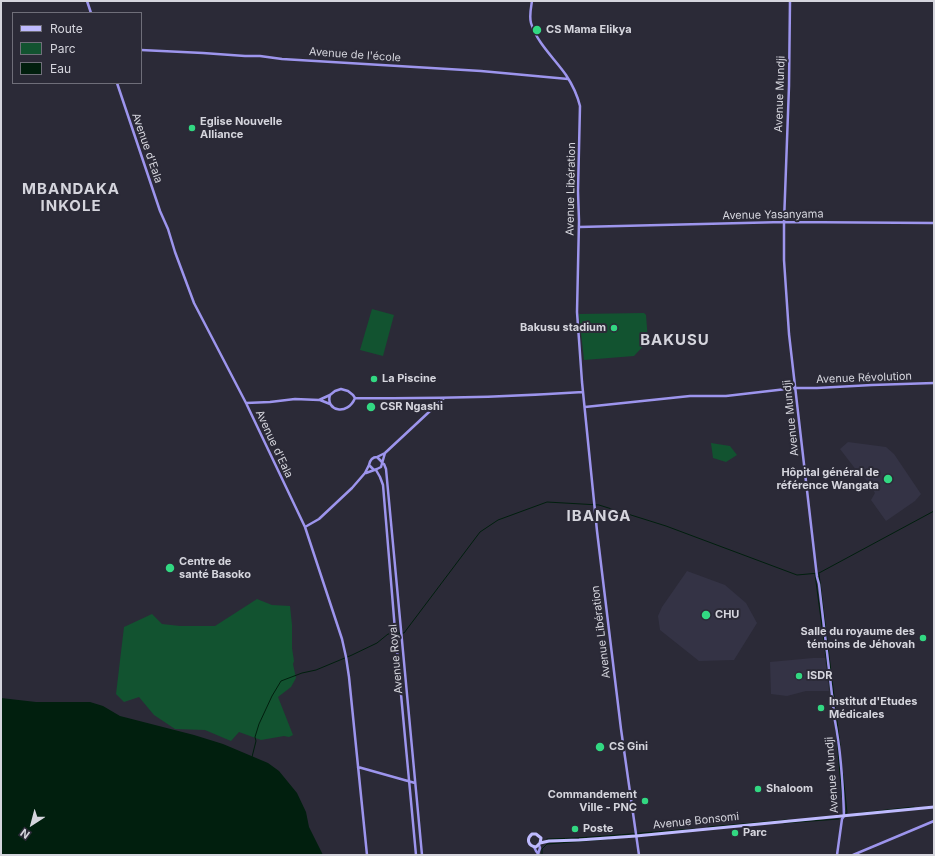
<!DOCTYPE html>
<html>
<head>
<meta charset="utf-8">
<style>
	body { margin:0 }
	#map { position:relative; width:935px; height:856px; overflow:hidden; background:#2b2a37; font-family:Inter,sans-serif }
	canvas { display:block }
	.frame { position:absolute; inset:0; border:2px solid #d5d5dd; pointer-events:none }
	.legend { position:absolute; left:12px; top:12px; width:130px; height:72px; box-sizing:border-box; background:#2b2a37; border:1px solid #6f6e79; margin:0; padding:5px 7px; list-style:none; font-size:12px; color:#d5d5dd }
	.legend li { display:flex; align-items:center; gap:8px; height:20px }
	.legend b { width:20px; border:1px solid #6f6e79 }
	.north { position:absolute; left:12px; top:804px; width:40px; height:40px; -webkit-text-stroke:3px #2b2a37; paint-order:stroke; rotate:216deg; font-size:11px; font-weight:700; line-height:16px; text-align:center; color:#d5d5dd }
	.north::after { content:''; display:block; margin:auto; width:14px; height:18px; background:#d5d5dd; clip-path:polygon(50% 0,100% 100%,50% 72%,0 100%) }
</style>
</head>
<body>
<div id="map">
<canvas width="935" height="856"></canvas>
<div class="frame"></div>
<ul class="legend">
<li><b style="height:5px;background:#bebafe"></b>Route</li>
<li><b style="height:11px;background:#125330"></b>Parc</li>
<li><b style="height:11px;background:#011f0e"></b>Eau</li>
</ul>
<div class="north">N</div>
</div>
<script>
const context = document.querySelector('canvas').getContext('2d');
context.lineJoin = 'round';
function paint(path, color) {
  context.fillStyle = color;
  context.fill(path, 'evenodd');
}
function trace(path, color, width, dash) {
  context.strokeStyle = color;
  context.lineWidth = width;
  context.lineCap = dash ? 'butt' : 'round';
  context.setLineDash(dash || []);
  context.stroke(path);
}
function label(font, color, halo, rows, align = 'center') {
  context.font = font + ' Inter,sans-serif';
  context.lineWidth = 4;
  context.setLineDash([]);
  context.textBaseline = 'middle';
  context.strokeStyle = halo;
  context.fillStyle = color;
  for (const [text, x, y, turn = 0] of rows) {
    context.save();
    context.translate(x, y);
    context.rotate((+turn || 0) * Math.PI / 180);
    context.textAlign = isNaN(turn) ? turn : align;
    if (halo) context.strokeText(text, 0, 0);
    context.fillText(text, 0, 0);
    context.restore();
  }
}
const built = new Path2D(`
	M848,442L886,447L894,454L921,494L915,501L886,521L871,500L875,493L863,475H860L840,449Z
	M687,571L725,585L746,603L757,623L734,660L699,661L660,630L658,616L662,607Z
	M813,658H825L829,691H806L787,696L771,694L770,662Z`);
const green = new Path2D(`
	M372,309L394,315L383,356L360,350Z
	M644,313L646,315L648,341L634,356L584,360L579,314Z
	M711,443L730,446L737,455L726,462L713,458Z
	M257,599L272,605L290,606L292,625V648L294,661L293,664L296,678L291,687L278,697L293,735L289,737L284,736L261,740L239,732L231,741L205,730L175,729L154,715L139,697L124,702L116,694L124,627L152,614L162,624L180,626H215Z`);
const water = new Path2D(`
	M1,698L36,702H90L103,706L120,716L194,735L223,744L268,763L279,771L297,793L306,812L309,827L323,855H1Z`);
const stream = new Path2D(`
	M815,574L837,739L842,797
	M819,574L840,745
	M252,757L256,741L255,737L259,724L272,696L281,681L302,673L316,670L352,655L377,643L388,634L404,633L480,532L498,520L547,502L599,505L666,526L797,575L819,573L934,511
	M843,774L847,813H844
	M860,813L914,807
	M784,823L839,819
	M708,827L787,820
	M547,839C597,838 646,832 695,829
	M542,855V849L547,844L609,839`);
const secondary = new Path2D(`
	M87,1L91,13
	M532,1C531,8 529,16 531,23C537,43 554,58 566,75C572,84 577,94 580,106L578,191L579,221L577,312L582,382L597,531L621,729L639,855
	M790,1L789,86L784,222V260L789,334L817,577L819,584L835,721C841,752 843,784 844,816L842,819L837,855
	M141,50L203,53L245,56H260L282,59L481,71L568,79
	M117,83L160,211L168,229L175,252L194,303L246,403L305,527L342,639L346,657L349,677L367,855
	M579,227L784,222L934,223
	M355,398C431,399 507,397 583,392
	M320,400L330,404
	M246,403L270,402L295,399L319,400L330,395L335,391L341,389L348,391L353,395L355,398C348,416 325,411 330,395
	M585,407L690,396H726L795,388H817L872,385L934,383
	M377,457L385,453L444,398
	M382,463L384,464L386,469L422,855
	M374,470L369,465C370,460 372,457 377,457L382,462
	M376,470L380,477L383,485L395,630L416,855
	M366,473L377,469L381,467L385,453
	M305,527L319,519L352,488L365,473L369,465
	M358,767L415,783
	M534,847L536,851L539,855
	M538,854L540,848L539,845
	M853,855L934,821`);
const primary = new Path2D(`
	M540,843L541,838L536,834H532C526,839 528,846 536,847L540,843L549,841L579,840L636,836L934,807`);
const markers = [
	[537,30,5,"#32d882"],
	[192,128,4,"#32d882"],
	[614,328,4,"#32d882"],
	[374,379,4,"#32d882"],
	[371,407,5,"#32d882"],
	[888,479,5,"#32d882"],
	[170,568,5,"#32d882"],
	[706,615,5,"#32d882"],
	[923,638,4,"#32d882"],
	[799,676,4,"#32d882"],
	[821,708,4,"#32d882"],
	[600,747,5,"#32d882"],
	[758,789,4,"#32d882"],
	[645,801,4,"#32d882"],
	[575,829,4,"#32d882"],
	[735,833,4,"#32d882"]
];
const poiNames = [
	["CS Mama Elikya",546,30],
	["Eglise Nouvelle",200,122],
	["Alliance",200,135],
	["Bakusu stadium",606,328,"right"],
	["La Piscine",382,379],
	["CSR Ngashi",380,407],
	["Hôpital général de",879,473,"right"],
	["référence Wangata",879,486,"right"],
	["Centre de",179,562],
	["santé Basoko",179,575],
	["CHU",715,615],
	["Salle du royaume des",915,632,"right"],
	["témoins de Jéhovah",915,645,"right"],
	["ISDR",807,676],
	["Institut d'Etudes",829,702],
	["Médicales",829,715],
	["CS Gini",609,747],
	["Shaloom",766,789],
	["Commandement",637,795,"right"],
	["Ville - PNC",637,808,"right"],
	["Poste",583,829],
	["Parc",743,833]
];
const streetNames = [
	["Avenue de l'école",355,55,4],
	["Avenue Mundji",780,94,-88],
	["Avenue d'Eala",147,148,71],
	["Avenue Libération",571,189,-89],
	["Avenue Yasanyama",773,215,-1],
	["Avenue Révolution",864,378,-2],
	["Avenue Mundji",791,418,-96],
	["Avenue d'Eala",274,444,65],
	["Avenue Libération",601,632,-97],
	["Avenue Royal",396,659,-95],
	["Avenue Mundji",832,775,-94],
	["Avenue Bonsomi",696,821,-6]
];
const districtNames = [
	["MBANDAKA",71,189],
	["INKOLE",71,206],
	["BAKUSU",675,340],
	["IBANGA",599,516]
];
paint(built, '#343345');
paint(green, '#125330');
paint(water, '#011f0e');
trace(stream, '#011f0e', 1);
trace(secondary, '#9d95ed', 2.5);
trace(primary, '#bebafe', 3);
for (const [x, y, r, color] of markers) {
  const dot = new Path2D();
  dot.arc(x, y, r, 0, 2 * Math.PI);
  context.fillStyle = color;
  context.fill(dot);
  trace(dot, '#2b2a37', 1.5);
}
label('bold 11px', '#d5d5dd', '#2b2a37', poiNames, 'left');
label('11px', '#d5d5dd', '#2b2a37', streetNames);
context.letterSpacing = '1px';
label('bold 15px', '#d5d5dd', '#2b2a37', districtNames);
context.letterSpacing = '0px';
</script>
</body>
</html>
